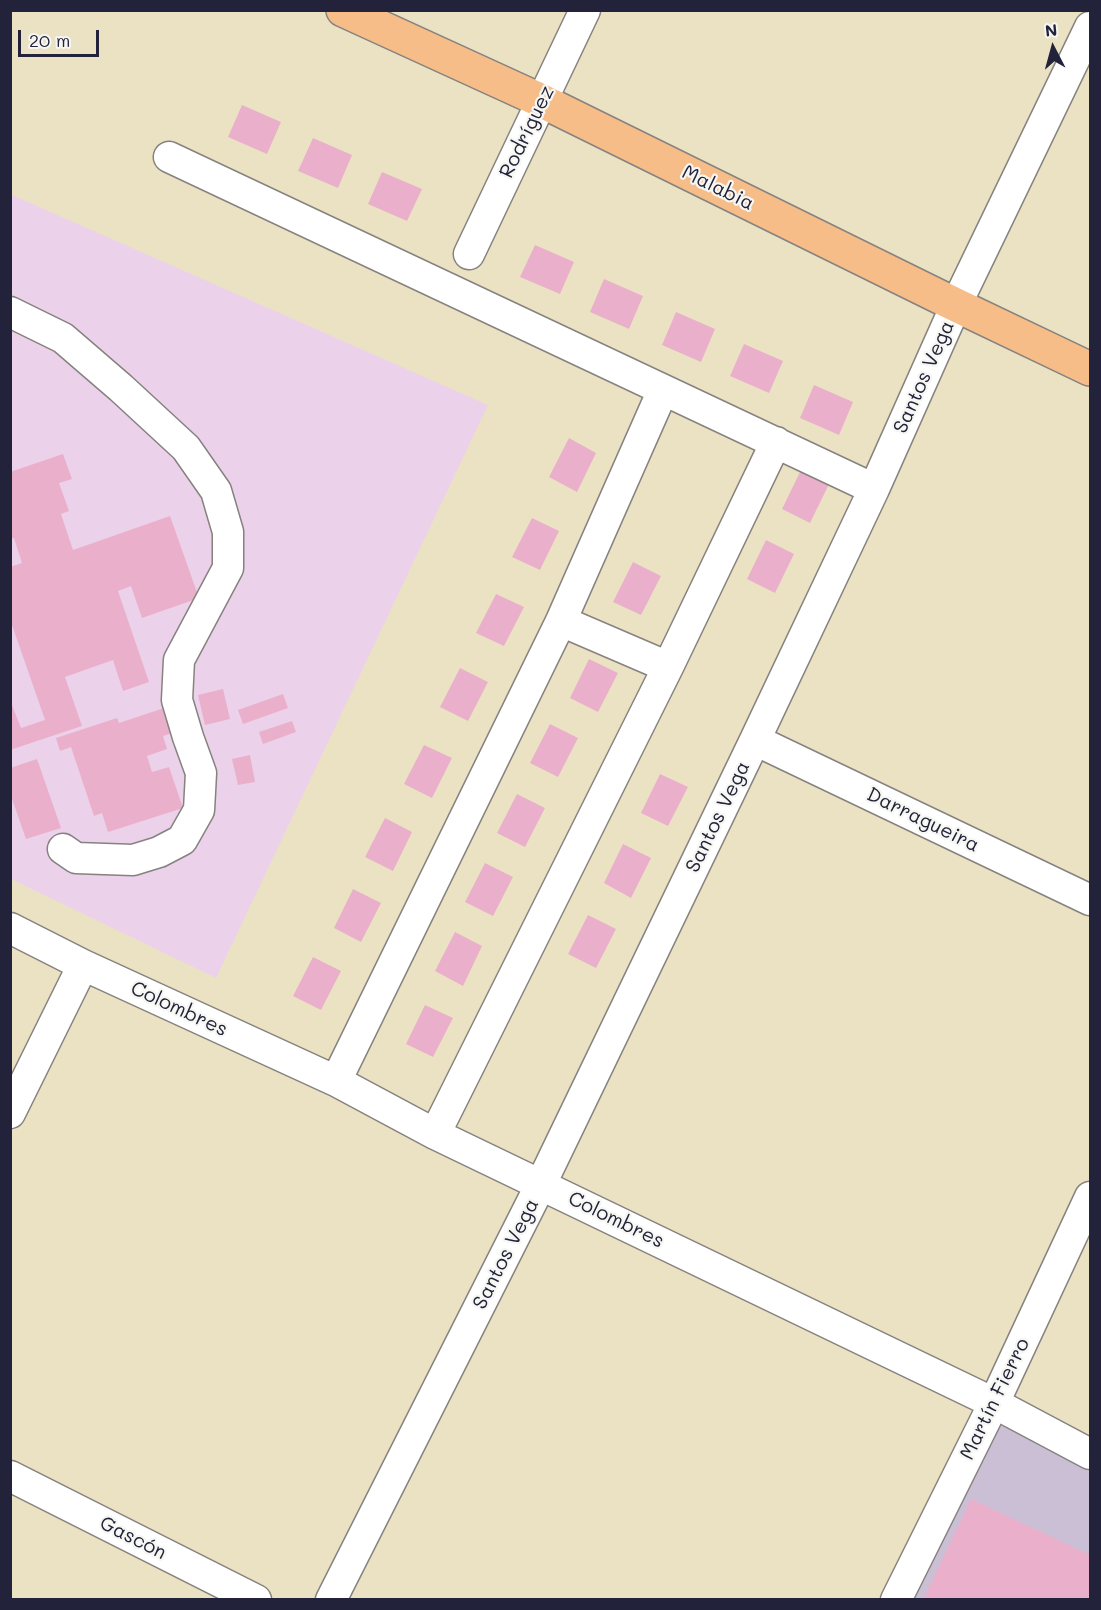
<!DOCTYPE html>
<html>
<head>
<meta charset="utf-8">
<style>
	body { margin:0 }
	#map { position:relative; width:1101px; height:1610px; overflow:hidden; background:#ebe2c3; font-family:Mali,sans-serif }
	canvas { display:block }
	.frame { position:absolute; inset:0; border:12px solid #22223b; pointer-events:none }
	.north { position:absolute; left:1023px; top:18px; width:60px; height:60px; -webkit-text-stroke:4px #f6f6f2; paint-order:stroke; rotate:354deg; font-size:16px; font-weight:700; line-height:24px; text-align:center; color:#22223b }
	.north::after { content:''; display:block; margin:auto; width:21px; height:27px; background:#22223b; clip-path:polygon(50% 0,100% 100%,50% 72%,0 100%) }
	.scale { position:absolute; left:18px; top:30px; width:81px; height:27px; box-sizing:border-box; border:3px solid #22223b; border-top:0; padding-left:8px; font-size:18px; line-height:21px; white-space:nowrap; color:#22223b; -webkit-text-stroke:4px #f6f6f2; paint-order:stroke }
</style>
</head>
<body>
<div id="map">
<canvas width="1101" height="1610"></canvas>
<div class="frame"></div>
<div class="north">N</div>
<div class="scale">20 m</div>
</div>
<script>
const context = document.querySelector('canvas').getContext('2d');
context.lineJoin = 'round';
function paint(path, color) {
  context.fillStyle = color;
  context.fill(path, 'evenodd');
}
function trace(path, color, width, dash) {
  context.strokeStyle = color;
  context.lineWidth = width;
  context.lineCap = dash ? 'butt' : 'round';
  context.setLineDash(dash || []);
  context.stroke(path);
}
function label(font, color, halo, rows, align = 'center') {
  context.font = font + ' Mali,sans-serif';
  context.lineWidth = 4.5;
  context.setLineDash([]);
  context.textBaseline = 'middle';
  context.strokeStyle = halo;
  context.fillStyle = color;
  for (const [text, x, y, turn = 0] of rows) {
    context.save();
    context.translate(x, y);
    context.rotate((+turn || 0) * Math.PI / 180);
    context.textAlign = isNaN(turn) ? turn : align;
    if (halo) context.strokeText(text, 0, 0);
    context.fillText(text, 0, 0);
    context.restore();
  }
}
const built = new Path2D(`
	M10,194L488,405L216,978L11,879Z`);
const industrial = new Path2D(`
	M995,1422L1090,1472V1599L908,1600Z`);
const building = new Path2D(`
	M242,105L281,122L267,154L228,137Z
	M313,138L352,155L338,188L298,171Z
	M382,172L422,189L407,221L368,204Z
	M535,245L574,262L560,294L520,277Z
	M604,279L643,296L629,329L590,312Z
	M676,312L715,329L701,362L662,345Z
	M744,344L783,361L769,393L730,376Z
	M814,385L853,402L839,435L800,418Z
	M569,438L596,453L577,492L549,477Z
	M63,454L72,479L59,483L69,511L61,514L73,550L170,516L199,598L142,618L131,586L118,591L149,682L123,691L113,660L65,677L82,726L10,750V700L21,728L45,720L12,625H10V567L22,563L14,538L10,539V472Z
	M801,470L829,484L810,523L782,509Z
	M532,518L559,531L540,570L512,557Z
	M766,540L794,554L775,593L747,579Z
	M633,562L661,576L641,615L613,602Z
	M496,594L524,607L504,646L476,633Z
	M589,659L618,673L598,712L570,698Z
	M460,668L488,682L468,721L440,707Z
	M223,689L230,719L205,725L198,695Z
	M283,694L288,708L243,724L238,710Z
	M170,706L179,731L163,736L167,749L147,756L152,772L169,767L183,808L108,832L102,813L94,816L71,747L60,751L56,738L117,718L119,723Z
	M292,721L296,732L263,744L259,732Z
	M550,724L578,738L558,777L530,763Z
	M424,745L452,758L432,798L404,784Z
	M250,755L255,782L238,785L232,759Z
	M37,759L61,828L26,839L10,793V768Z
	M660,774L688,787L668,826L641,813Z
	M517,794L545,808L525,847L497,833Z
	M385,818L412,832L393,871L365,857Z
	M623,844L651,858L631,898L604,883Z
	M485,863L513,877L493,916L465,902Z
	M353,889L381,903L361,942L334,928Z
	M588,915L616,929L596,968L568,954Z
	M455,932L482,946L463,986L435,971Z
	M313,957L341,971L321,1010L293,996Z
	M425,1005L453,1018L433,1057L406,1044Z
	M971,1499L1090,1555V1600H923Z`);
const minor = new Path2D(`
	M169,157L874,489
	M469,254L585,10
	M10,312L63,338L121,388L186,448L216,491L228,532V568L179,660L177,700L188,737L201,773L199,810L182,840L159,852L133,860L76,858L63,849
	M561,621L668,667
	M755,740L1090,900
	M10,928L83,965L336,1081L435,1134L994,1403L1090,1454
	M336,1081L561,621L663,390
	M10,1113L83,965
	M435,1134L668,667L776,442
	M10,1476L256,1600
	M331,1600L541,1184L755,740L874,489L956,305L1090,27
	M896,1600L994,1403L1090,1197`);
const major = new Path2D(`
	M343,10L542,101L956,305L1090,369`);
const streetNames = [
	["Rodríguez",527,132,-64],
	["Malabia",718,188,26],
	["Santos Vega",924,377,-66],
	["Santos Vega",718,817,-64],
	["Darragueira",923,820,26],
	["Colombres",179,1009,25],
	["Colombres",616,1220,26],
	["Santos Vega",506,1254,-63],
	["Martín Fierro",995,1399,-64],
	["Gascón",133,1538,27]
];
paint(built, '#ecd1ea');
paint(industrial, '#cbbfd5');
paint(building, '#eab0cb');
trace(minor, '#86827f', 33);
trace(major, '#86827f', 36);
trace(minor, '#fff', 30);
trace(major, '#f7bd88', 33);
label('20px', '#22223b', '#f6f6f2', streetNames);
</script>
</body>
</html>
